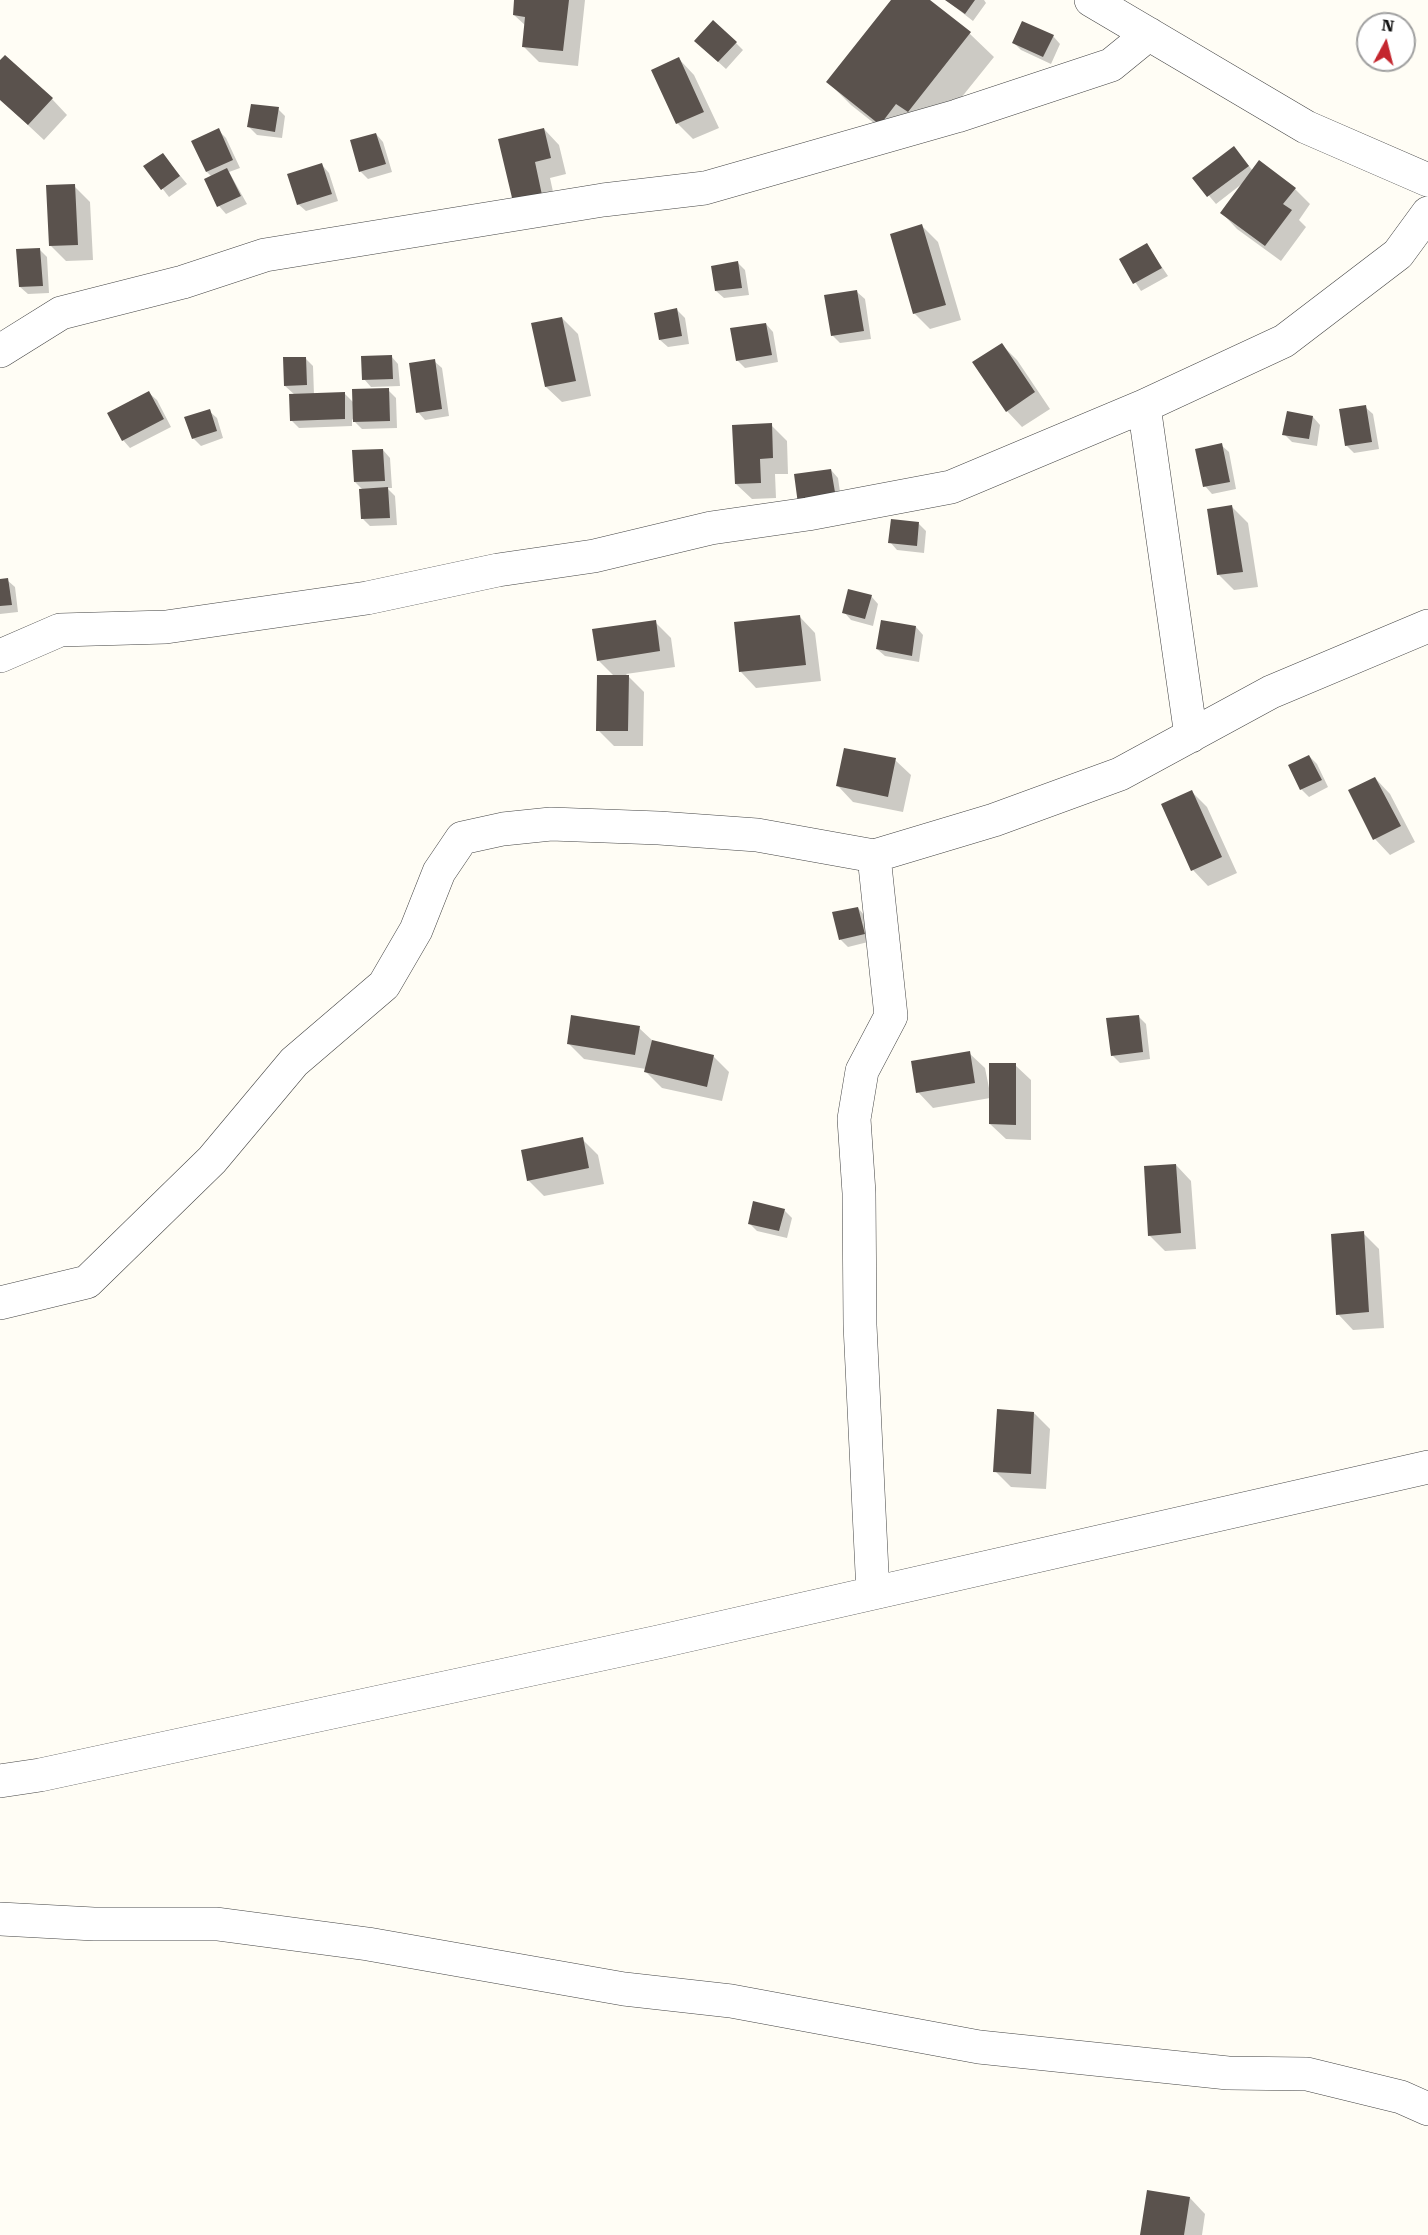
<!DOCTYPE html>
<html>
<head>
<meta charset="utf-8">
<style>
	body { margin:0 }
	#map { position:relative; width:1428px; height:2235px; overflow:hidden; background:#fffdf5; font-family:"Roboto Serif",serif }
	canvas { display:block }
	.north { position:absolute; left:1356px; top:12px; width:60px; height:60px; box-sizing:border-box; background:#fff; border:2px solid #a0a0a0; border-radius:50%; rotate:7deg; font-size:16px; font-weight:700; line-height:24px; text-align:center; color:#111 }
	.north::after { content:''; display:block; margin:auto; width:21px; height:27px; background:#c4262e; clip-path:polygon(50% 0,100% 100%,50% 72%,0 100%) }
</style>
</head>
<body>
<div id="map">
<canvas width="1428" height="2235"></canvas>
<div class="north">N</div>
</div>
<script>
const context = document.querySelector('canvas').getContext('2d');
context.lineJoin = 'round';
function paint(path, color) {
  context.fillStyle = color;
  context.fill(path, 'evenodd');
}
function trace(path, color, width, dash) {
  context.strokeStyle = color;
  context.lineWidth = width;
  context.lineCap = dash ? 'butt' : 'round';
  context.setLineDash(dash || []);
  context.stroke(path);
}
const shadow = new Path2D(`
	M516,0H585L578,66L539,62L523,46L526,26L514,15Z
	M893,0H927L970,34L994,57L932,134L904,147L851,105L828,82Z
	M946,0H984L986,3L973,21Z
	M1053,36L1060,44L1051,64L1021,50L1014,43Z
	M736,43L743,50L726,69L703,48Z
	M679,59L694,75L719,128L693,139L677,123Z
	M0,63L52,99L67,115L44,140L0,99Z
	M278,109L285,116L282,138L257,135L249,127Z
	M544,129L559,145L566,174L550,178L557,210L514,201Z
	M218,130L226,138L240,168L229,172L247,204L226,214L219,206L212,177L207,172Z
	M376,134L383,142L392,172L368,179L360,171Z
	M163,155L187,184L169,197L145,166Z
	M1241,156L1253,171L1295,189L1310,204L1299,220L1306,227L1281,261L1237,229L1222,213L1243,183L1216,204L1194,178Z
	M322,165L329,173L338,201L306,211L298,204Z
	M74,186L90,202L93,260L66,261L50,245Z
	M922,226L938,242L961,320L930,329L914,313Z
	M1147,245L1168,276L1141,291L1121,260Z
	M39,249L47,257L49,293L28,294L20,287Z
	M738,263L745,270L749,295L724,298L716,291Z
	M857,292L865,299L871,339L840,343L832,335Z
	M677,310L685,318L689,344L668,347L660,340Z
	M562,318L578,334L591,396L562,402L546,387Z
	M766,324L773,332L778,362L745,368L737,360Z
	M1002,345L1017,360L1050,409L1022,427L1007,411Z
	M391,356L398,364L400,386L371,387L364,379Z
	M305,358L313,366L314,395L344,393L354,403L388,390L396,398L397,428L362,429L352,419V426L299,428L291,420L295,395L285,386Z
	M434,361L442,368L449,416L425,420L418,412Z
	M149,393L157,400L171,427L130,448L123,440Z
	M1365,407L1373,414L1379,449L1354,453L1346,445Z
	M209,411L217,418L223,438L201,446L193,438Z
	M1313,417L1320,425L1317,446L1292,442L1284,434Z
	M771,425L787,441L788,474H775L776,498L752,499L736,484Z
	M1221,445L1229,452L1236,489L1212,494L1205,486Z
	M383,450L390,458L392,488H387L395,496L397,525L370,526L363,519V490L355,482Z
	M831,470L838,478L842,506L799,503Z
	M1232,507L1248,523L1258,587L1234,590L1218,574Z
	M919,524L926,531L924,553L897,550L890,542Z
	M7,580L15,587L18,612L0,614V581Z
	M871,596L878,604L873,626L851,620L844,612Z
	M800,617L815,633L821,681L756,688L741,672Z
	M655,622L671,638L675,667L626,674L644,692L643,746H614L598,730L614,676L598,660Z
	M916,627L923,635L919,662L885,656L877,649Z
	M1309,756L1317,764L1328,787L1309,797L1301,789Z
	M895,760L911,775L903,812L853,802L838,786Z
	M1375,778L1390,794L1415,842L1390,855L1375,839Z
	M1191,791L1207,807L1237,873L1208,886L1193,870Z
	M858,908L865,916L872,941L848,947L841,940L834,913Z
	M1138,1016L1146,1024L1150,1059L1120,1063L1112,1055Z
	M639,1028L654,1042L713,1056L729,1072L722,1101L662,1088L646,1072V1069L584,1059L568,1043Z
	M969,1053L985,1068L989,1088L1015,1065L1031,1080V1140L1006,1139L990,1124V1098L933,1108L918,1092Z
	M582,1139L598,1155L604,1184L544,1196L528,1180Z
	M1176,1165L1191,1181L1196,1249L1165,1251L1149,1235Z
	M784,1210L792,1218L787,1238L757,1231L750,1224Z
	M1363,1233L1379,1249L1384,1328L1353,1330L1338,1314Z
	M1034,1413L1050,1429L1046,1489L1011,1487L995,1471Z
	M1190,2198L1205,2214L1202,2235H1141Z`);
const building = new Path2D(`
	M514,0H569L563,51L522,47L525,17L513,15Z
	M891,0H930L971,32L908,112L896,104L880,125L826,82Z
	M945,0H975L965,14Z
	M713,20L737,42L718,62L694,41Z
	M1022,21L1054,35L1043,57L1012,43Z
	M5,55L53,98L28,125L0,100V60Z
	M679,57L704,112L676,124L651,70Z
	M251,104L279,107L275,132L247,127Z
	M219,128L233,160L206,172L191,141Z
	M544,128L551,158L535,162L542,195L513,202L498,139Z
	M376,133L386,164L359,172L350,140Z
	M1234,146L1249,166L1207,197L1192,178Z
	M163,153L180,176L161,190L143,166Z
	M1259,160L1296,188L1283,204L1292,210L1265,246L1220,213Z
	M322,163L332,194L297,205L287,174Z
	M227,168L241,196L217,207L204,179Z
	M75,184L78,245L49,246L46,185Z
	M922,224L946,305L913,314L890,234Z
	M1147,243L1162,268L1133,284L1119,259Z
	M40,248L43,286L19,287L16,249Z
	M738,261L742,288L715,291L711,266Z
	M857,290L864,331L831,336L824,295Z
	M677,308L682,336L659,340L654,313Z
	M562,317L576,381L545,387L531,323Z
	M766,323L772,355L736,361L730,328Z
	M1002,343L1035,392L1006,412L972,362Z
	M392,355L393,379L362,380L361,356Z
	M283,357H306L307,385L284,386Z
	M435,359L442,409L416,413L409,363Z
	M389,388L390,421L353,422L352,389Z
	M149,391L164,419L122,441L107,413Z
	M345,392V419L290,421L289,394Z
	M1366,405L1372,442L1345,446L1339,409Z
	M210,409L217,431L192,439L184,417Z
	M1287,411L1313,416L1309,439L1282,435Z
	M772,423L773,458L760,459L761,483L735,484L732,425Z
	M1222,443L1230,482L1203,487L1195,449Z
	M383,449L385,481L354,482L352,450Z
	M831,469L836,498L798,504L794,474Z
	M388,487L390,518L361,519L359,489Z
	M1232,505L1243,572L1217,575L1207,509Z
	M891,519L919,522L917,546L888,543Z
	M8,578L12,605L0,606V579Z
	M848,589L872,595L865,619L842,613Z
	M800,615L806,665L739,672L734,622Z
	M656,620L660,651L597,661L592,629Z
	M881,620L916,626L912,656L876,649Z
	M597,675H629L628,731H596Z
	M844,748L896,758L888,797L836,786Z
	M1309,755L1322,780L1300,790L1288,765Z
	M1375,777L1401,826L1373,840L1348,790Z
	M1192,790L1222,857L1191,871L1161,804Z
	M858,907L865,934L839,940L832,912Z
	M571,1015L640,1026L635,1055L567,1044Z
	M1139,1015L1143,1052L1111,1056L1106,1018Z
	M652,1040L714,1055L707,1087L644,1072Z
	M970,1051L975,1083L916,1093L911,1061Z
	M989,1063H1016V1125L989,1124Z
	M583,1137L589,1168L527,1181L521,1150Z
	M1176,1164L1181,1233L1148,1236L1144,1166Z
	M753,1201L785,1209L779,1231L748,1224Z
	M1364,1231L1369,1312L1336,1315L1331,1234Z
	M997,1409L1034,1412L1031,1474L993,1472Z
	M1147,2190L1190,2197L1184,2235H1140Z`);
const minor = new Path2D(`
	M1091,0L1306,127L1428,180
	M0,351L61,313L183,282L265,255L603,200L705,188L957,116L1111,65L1149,34
	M1144,406L1191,736
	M0,656L60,630L166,627L367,598L498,570L594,556L711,528L808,514L951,487L1144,406L1284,341L1398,254L1428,213
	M0,1303L87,1282L212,1160L294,1062L384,985L416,930L439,872L462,838L503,829L551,824L659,828L757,835L874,856L994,820L1120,774L1271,692L1428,626
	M873,1593L860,1325L859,1193L854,1119L862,1071L891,1016L874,856
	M0,1781L40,1775L658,1642L1428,1467
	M0,1919L94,1924H217L368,1944L624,1989L731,2001L979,2047L1228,2073L1307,2074L1401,2097L1428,2109`);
paint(shadow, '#0003');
paint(building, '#5a524d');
trace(minor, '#444', 34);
trace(minor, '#fff', 33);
</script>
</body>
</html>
